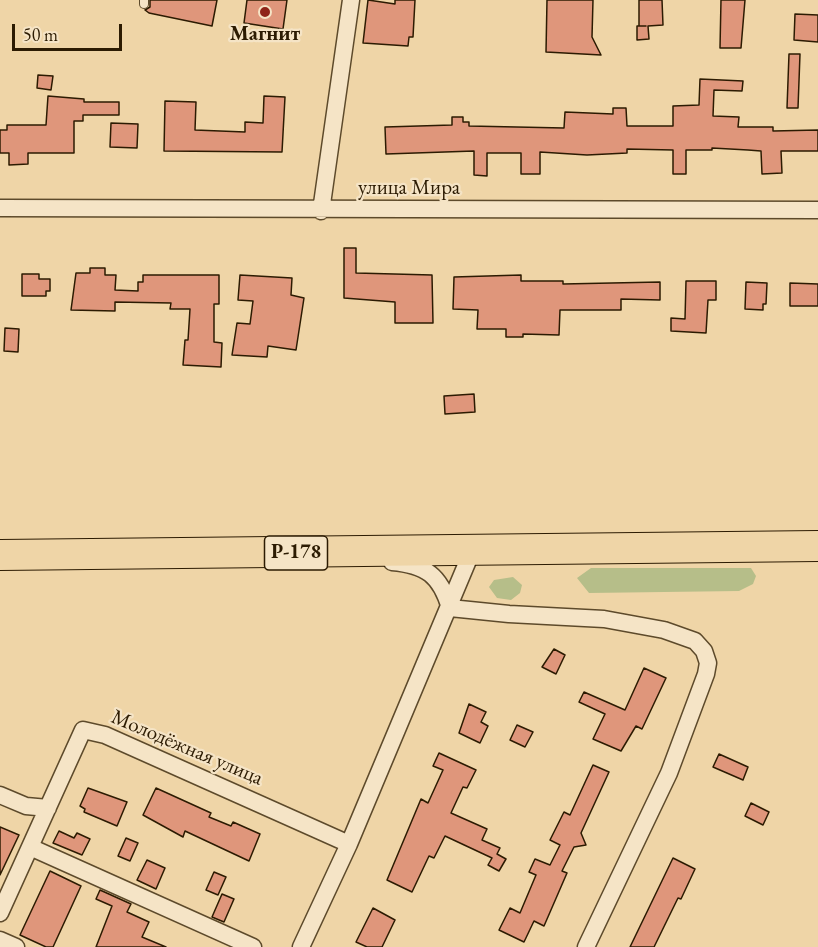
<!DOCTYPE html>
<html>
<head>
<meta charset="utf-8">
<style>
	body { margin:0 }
	#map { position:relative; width:818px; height:947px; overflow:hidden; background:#efd5a7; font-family:"EB Garamond",serif }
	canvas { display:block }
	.scale { position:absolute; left:12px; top:24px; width:110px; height:27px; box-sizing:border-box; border:3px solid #2c1b02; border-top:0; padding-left:8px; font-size:18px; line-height:21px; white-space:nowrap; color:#2c1b02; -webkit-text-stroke:4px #f5e4c6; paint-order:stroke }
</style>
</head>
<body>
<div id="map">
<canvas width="818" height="947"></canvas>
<div class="scale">50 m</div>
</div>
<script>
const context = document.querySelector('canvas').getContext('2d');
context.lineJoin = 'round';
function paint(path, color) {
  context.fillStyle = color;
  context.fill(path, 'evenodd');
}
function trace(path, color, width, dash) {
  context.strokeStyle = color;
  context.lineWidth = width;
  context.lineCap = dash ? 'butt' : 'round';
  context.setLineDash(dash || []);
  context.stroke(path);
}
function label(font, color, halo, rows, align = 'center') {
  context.font = font + ' "EB Garamond",serif';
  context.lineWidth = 4.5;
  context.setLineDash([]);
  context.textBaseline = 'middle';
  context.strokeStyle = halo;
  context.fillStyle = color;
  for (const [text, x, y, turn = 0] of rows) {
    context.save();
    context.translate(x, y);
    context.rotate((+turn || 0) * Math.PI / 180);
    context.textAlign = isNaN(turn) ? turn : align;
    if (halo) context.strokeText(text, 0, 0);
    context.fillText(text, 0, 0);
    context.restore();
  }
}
const green = new Path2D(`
	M591,568H751L756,576L753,584L739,591L589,593L577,578Z
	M513,577L522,585L520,593L511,600L497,598L489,587L494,580Z`);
const building = new Path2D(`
	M150,0H217L212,26L149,13L145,10L150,7Z
	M247,0H287L283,29L244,23Z
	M368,0L395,4V0H415L413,37H409L408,46L363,43Z
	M547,0H593L592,37L601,55L546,52Z
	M639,0H662L663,25L648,26L649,39L637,40V26H646H639Z
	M721,0H745L741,48H720Z
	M795,14L818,15V42L794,40Z
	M789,54H800L798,108H787Z
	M38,75L53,76L51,90L37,88Z
	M700,79L743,81L742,91L714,90L713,116L739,117L738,127H773V131L818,130V151H781L782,173L762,174L761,151L748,150L712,148V150H686V174H673V150L627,149V153L587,155L540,152V174H521V153H487V176L474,175V151L386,154L385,127L452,125V117H463V122H469V126L564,128L565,112L613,114V108H626L627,126H673V106L699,105Z
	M48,96L84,99V102H119V115H83V121H74V153H28V164L9,165V153H0V130H7V125H46Z
	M264,96L285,97L282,152L164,151L165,101L196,102L195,130L245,132V122L263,123Z
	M111,123L138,124L137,148L110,147Z
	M344,248H356V273L432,275L433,323H395V302L344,298Z
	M90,268H105V275H116L115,290L138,291V282H143V275H219V304H214V342L222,343L221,367L183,365L185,340H188L190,309H170L171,303L115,302V311L71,310L76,273H90Z
	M22,274H39V279H50V291H46V296H22Z
	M240,275L292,278L291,295L304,298L296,350L268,346L267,357L232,355L237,323L250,324L253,301L238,300Z
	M521,275V281H563V284L660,282V300L621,299V310H560L559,335L523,334V337H506V329H477L478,310L453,309L454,277Z
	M686,281H716V300H708L706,333L671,331V318L685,319Z
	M746,282L767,283L766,304H763V310L745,309Z
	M790,283L818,284V306H790Z
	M5,328L19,329L18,352L4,351Z
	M474,394L475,412L445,414L444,396Z
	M554,649L565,655L556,674L542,667Z
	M644,668L666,678L642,729L636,726L621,751L593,739L605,714L579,702L584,692L625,710Z
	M469,704L486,712L481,722L488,726L480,743L459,733Z
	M517,725L533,732L525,747L510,740Z
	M439,753L476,770L467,788L463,787L451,813L487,829L482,840L500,848L497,854L506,859L499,871L488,865L492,858L445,836L434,858L429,856L412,892L387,880L421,799L428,803L443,770L433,766Z
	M719,754L748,767L743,780L713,767Z
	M593,765L609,772L581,833L586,845L574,847L562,871L567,873L544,926L534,921L524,942L499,930L510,908L520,913L536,875L529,872L535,859L550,865L560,845L550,840L564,812L570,815Z
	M88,788L127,802L117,826L84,812L85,809L80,806Z
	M156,788L211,813L209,817L231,826L233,822L260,834L249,861L185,831L183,837L143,815Z
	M751,803L769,812L763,825L745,816Z
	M0,827L19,835L0,875Z
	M59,831L74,838L77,833L90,839L82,855L53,843Z
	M126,838L138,843L130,861L118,856Z
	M673,858L695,869L681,899L678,898L654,947H630Z
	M147,860L165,868L156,889L137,880Z
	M50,871L81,886L53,947H46L20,935Z
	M214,872L226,877L218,895L206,890Z
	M100,890L131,904L127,912L149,922L142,937L166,947H96L112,906L96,899Z
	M222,894L234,899L224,922L212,917Z
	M373,908L395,920L382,947H367L356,942Z`);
const lane = new Path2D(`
	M144,4V0`);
const street = new Path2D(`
	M0,208L818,210
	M321,211L351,0
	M392,562C426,565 440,575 450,608L509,614L604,619L664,630L695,641L704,651L708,663L706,674L669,773L586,947
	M0,795L26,806L48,808
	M30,847L253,947
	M0,913L83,730L105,735L349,844
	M0,940L16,947
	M301,947L349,844L472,551`);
const highway = new Path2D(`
	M0,555L818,546`);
const markers = [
	[265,12,6,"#8f2418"]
];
const shields = [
	[296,553,63]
];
const shieldNames = [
	["Р-178",296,553]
];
const poiNames = [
	["Магнит",265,34]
];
const streetNames = [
	["улица Мира",409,188],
	["Молодёжная улица",187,748,23]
];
paint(green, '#b6be89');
paint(building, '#df967b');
trace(building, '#2c1b02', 1.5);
trace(lane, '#5d4a2b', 10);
trace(street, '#5d4a2b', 19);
trace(highway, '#2c1b02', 32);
trace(lane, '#f5e4c6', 8);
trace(street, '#f5e4c6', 16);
trace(highway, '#efd5a7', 30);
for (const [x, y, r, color] of markers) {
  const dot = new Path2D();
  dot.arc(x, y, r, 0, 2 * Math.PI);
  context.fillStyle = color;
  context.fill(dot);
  trace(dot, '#f5e4c6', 2);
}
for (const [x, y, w] of shields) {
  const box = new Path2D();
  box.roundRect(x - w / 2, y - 17, w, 34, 4.5);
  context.fillStyle = '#f5e4c6';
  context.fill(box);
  trace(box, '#2c1b02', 1.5);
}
label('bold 20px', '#2c1b02', null, shieldNames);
label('bold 21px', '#2c1b02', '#f5e4c6', poiNames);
label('21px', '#2c1b02', '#f5e4c6', streetNames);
</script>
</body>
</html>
